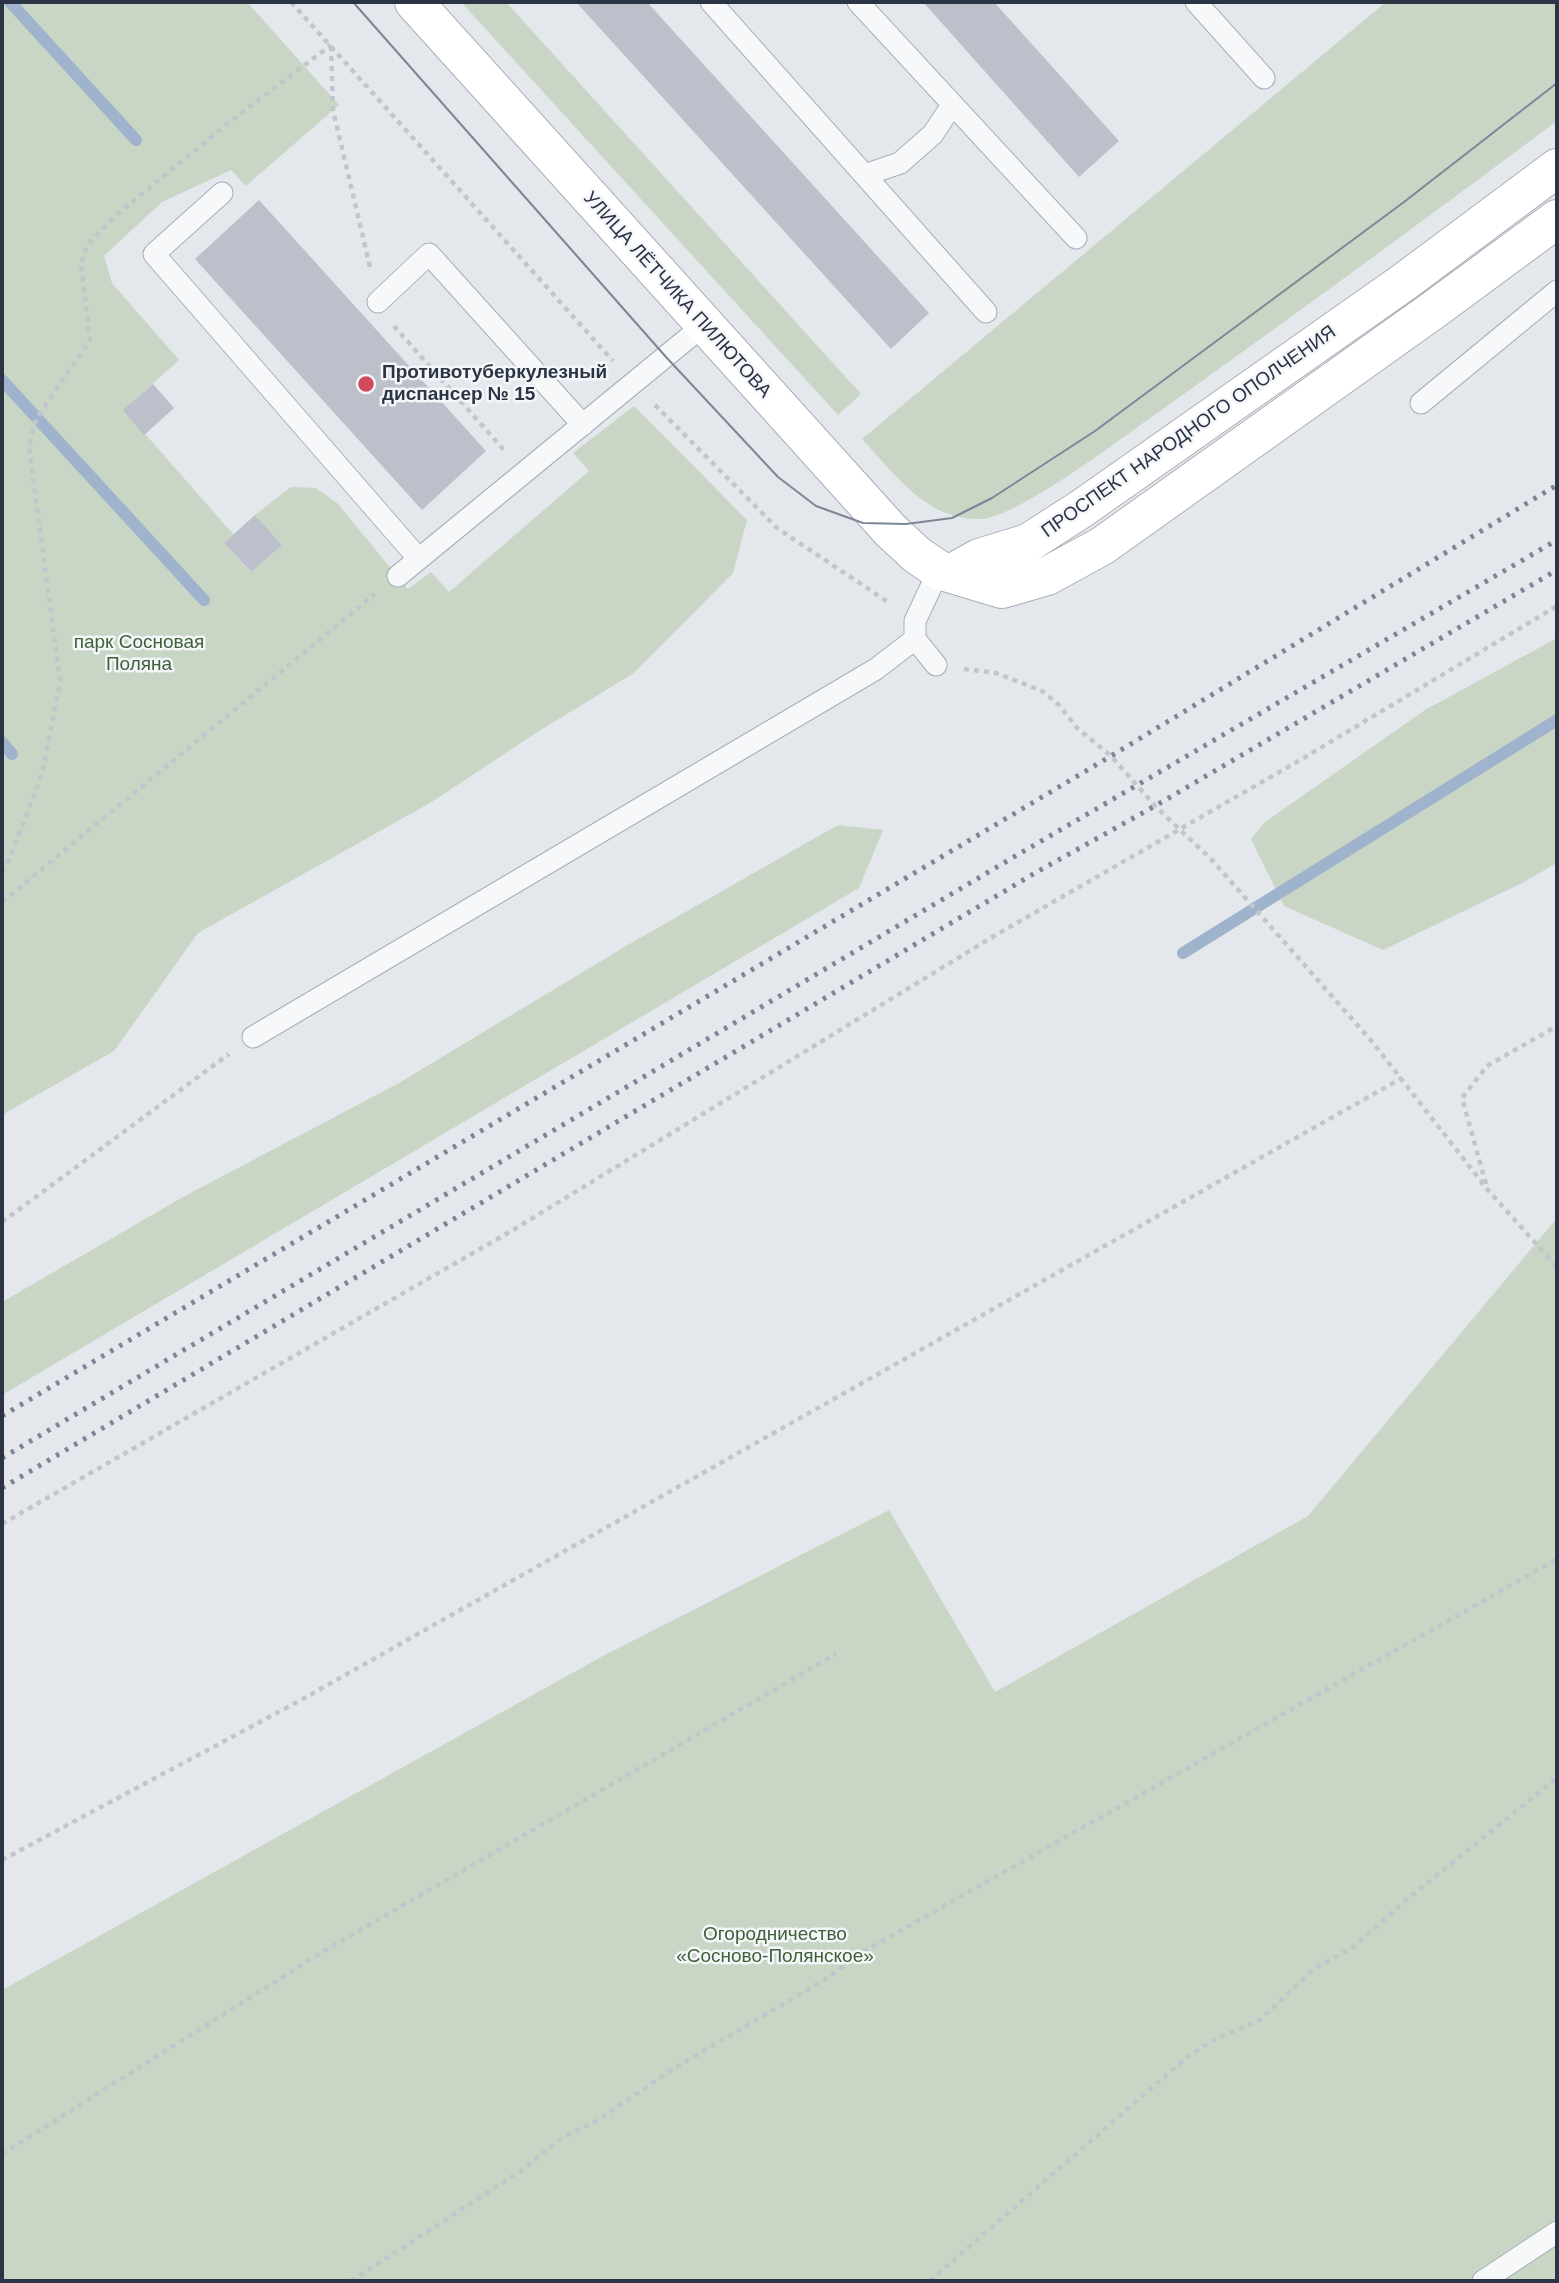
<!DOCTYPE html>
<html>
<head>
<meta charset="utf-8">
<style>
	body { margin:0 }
	#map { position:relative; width:1559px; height:2283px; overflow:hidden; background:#e4e7ec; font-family:Helvetica,sans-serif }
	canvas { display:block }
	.frame { position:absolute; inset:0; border:4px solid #2b3445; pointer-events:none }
</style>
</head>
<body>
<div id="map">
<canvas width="1559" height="2283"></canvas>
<div class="frame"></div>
</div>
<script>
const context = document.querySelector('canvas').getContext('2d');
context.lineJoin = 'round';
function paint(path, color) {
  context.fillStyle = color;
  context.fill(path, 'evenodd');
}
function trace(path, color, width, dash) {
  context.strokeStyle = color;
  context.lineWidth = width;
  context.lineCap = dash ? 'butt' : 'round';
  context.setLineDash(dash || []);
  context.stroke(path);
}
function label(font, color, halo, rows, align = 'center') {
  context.font = font + ' Helvetica,sans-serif';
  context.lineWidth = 5;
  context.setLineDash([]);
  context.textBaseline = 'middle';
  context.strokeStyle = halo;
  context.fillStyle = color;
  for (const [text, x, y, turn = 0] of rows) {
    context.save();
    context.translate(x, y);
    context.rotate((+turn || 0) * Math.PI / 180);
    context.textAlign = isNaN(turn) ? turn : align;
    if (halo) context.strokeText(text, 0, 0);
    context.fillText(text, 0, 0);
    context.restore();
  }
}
const green = new Path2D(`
	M2,2H247L339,105L246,186L231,170L162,202L104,256L112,283L179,360L124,410L234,535L224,543L250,572L282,545L255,515L291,487L316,488L337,503L408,589L431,572L449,592L589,471L573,453L634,406L747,520L733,573L634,673L539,731L430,803L198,933L114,1051L2,1115Z
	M461,2H506L861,394L838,415Z
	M1386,2H1557V121C1426,219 1293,316 1160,411C1124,436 1018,518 980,519C926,520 895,474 862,439Z
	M1557,638V863L1522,883L1383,950L1284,906L1251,839L1265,822L1425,710Z
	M838,825L883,830L859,888L2,1395V1302L183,1197L399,1083L626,946Z
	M1557,1218V2281H2V1990L601,1657L889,1510L995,1692L1308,1516Z`);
const stream = new Path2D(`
	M10,2L136,140
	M2,380L204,600
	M2,742L12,754
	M1183,953L1557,720`);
const building = new Path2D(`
	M576,2H647L929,313L891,349Z
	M923,2H994L1119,141L1079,177Z
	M259,200L486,451L422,510L195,259Z
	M153,384L174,408L144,435L123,410Z
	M255,515L282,545L251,572L224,543Z`);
const path = new Path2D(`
	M291,2L613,361
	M331,46L333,110L370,267
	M394,326L504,450
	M655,405L777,528L891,604
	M964,669L996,673L1042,691L1059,705L1076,727L1111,756L1155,806L1212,860L1374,1044L1487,1189L1557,1267
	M2,872L10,857L42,774L60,681L29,447L36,419L90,340L81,265L87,245L114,217L227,124L331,45
	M2,902L375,594
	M1486,1184L1462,1098L1487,1066L1557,1026
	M2,1222L229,1054
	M2,1524L513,1230L994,936L1302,759L1557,606
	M2,1860L301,1700L1402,1078
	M2,2154L319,1954L836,1654
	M351,2281L522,2170L562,2138L600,2119L673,2069L829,1977L861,1953L1557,1559
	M930,2281L1186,2058L1214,2040L1260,2020L1314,1969L1353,1947L1405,1901L1557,1778`);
const lane = new Path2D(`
	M711,2L986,312
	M858,2L1076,238
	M1196,2L1264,78
	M865,175L900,163L933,134L952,105
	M222,193L154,254L418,558
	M378,302L429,254L583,425
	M1421,403L1557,291
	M398,576L704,325
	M936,665L915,639V621L939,570
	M253,1037L876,669L915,639
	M1483,2281L1557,2232`);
const secondary = new Path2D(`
	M414,2L891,531L917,555L939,570L1002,589L1047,576L1102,546L1432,311L1557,219
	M952,573L979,558L1028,543L1081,509L1404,282L1557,168`);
const tram = new Path2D(`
	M353,2L666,357L778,477L816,506L863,523L906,524L952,518L992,498L1095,431L1404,202L1557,83`);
const rail = new Path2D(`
	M2,1416L1111,756L1557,485
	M2,1458L1007,861L1557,540
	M2,1488L1035,873L1155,806L1557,570`);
const markers = [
	[366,384,9,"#d1495b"]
];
const streetNames = [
	["УЛИЦА ЛЁТЧИКА ПИЛЮТОВА",677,295,48],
	["ПРОСПЕКТ НАРОДНОГО ОПОЛЧЕНИЯ",1189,432,-35]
];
const poiNames = [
	["Противотуберкулезный",382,373],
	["диспансер № 15",382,395]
];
const parkNames = [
	["парк Сосновая",139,643],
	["Поляна",139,665],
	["Огородничество",775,1935],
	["«Сосново-Полянское»",775,1957]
];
paint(green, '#c9d6c5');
trace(stream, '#9fb4cc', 12);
paint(building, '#bbc0ca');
trace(lane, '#a9aeb7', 23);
trace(secondary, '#a9aeb7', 40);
trace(path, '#c2c5cb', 4.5, [5, 5]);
trace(lane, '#f7f8fa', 21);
trace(secondary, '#fff', 38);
trace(tram, '#7d8696', 2);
trace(rail, '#7d8696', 5, [3.5, 7]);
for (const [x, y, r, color] of markers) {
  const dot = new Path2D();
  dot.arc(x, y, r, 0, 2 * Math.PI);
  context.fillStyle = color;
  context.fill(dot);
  trace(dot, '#f4f6f9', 2.5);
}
label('19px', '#2b3445', '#f4f6f9', streetNames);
label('bold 19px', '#2b3445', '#f4f6f9', poiNames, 'left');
label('19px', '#3f6138', '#f4f6f9', parkNames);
</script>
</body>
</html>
